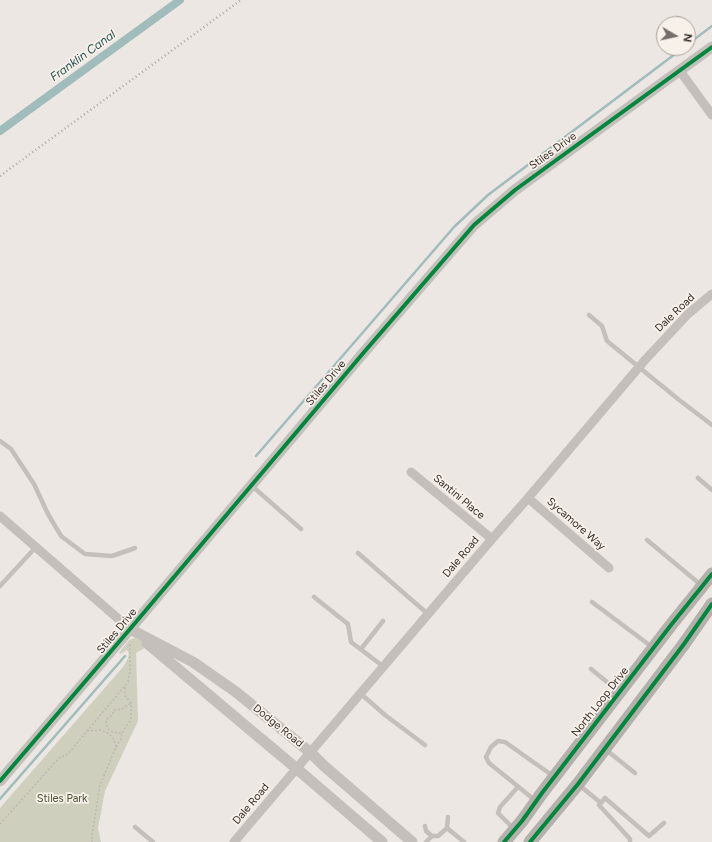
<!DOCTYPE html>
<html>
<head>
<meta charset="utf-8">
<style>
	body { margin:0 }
	#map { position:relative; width:712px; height:842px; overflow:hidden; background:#ece7e2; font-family:Figtree,sans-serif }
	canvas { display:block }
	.north { position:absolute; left:656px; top:16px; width:40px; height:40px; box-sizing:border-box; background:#f8f1ea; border:1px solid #aaa39d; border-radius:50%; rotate:99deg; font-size:11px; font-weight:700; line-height:16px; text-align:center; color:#362d29 }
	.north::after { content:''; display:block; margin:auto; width:14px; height:18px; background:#766e6a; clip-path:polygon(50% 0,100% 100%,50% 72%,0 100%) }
</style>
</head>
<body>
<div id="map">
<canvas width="712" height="842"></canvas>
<div class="north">N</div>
</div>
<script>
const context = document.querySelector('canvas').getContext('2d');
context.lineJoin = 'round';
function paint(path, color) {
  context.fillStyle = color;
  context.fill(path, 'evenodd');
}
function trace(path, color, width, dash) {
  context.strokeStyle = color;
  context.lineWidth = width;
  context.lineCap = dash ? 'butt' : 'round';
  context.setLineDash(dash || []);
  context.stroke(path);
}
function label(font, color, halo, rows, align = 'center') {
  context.font = font + ' Figtree,sans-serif';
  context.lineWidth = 3.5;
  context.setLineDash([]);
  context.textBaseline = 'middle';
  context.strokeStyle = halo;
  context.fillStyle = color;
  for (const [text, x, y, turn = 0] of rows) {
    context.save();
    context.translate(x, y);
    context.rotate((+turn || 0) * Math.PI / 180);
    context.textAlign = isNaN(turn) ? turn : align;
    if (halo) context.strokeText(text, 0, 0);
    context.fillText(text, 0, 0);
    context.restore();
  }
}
const green = new Path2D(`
	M135,638L140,640L148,646L136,653L138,721L105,791L98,828L101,842H0V808L123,667L128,658L129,653L127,650L120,654L119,653L129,640Z`);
const stream = new Path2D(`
	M688,44L712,26
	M256,456L454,227L488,195L683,48
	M0,799L125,656`);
const canal = new Path2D(`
	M0,131L180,0`);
const path = new Path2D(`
	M87,731L100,730L108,733L114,739L116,747L100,785L92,835V842
	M121,733C111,733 106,730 106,720L112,715L114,710L122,709L131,703
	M116,747L121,739L122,733L131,719V703L125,696V687
	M0,824L59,758L68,754L128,682L130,670V643`);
const service = new Path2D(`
	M589,315L602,326L607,341L678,399L712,425
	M0,441L11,449L34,484L48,514L61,536L85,554L112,556L135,548
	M698,478L712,490
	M252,486L301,529
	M647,540L701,585
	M358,553L406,595L428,614
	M0,586L35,548
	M314,597L348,624L351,642L384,667
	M592,602L652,647
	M361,649L383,621
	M591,669L618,691
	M361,694L385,715L425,745
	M605,749L635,773
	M579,785L601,803L605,798L649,836L664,823
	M536,801L489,763L486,757L491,747L498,741L505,742L553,776
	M601,803L599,805L630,839V842
	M425,826L426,831L432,836H438L447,828L464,842
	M135,827L153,842
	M447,828L448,817
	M513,828L498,813L500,807L518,787
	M426,842L432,836`);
const minor = new Path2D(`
	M680,71L712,115
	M411,472L492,539
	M528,498L609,568
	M0,516L130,629
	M234,842L492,539L528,498L645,360L688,314L712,294`);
const tertiary = new Path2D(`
	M130,629L193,662L236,692L311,753L323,765L412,842
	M147,643L254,733L296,768L382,842
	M0,781L130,629L365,351L474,225L515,190L712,47`);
const secondary = new Path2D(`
	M504,842L522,821L542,793L671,625L712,574
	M530,842L578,784L684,644L712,604`);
const rail = new Path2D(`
	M0,176L241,0`);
const cycleway = new Path2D(`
	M0,781L130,629L365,351L474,225L515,190L712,47
	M504,842L522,821L542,793L671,625L712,574
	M530,842L578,784L684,644L712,604`);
const streetNames = [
	["Stiles Drive",553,151,-36],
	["Dale Road",675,313,-44],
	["Stiles Drive",326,383,-50],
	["Santini Place",459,497,40],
	["Sycamore Way",576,524,41],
	["Dale Road",461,557,-50],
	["Stiles Drive",117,631,-50],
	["North Loop Drive",600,702,-52],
	["Dodge Road",278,726,39],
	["Dale Road",251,804,-50]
];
const parkNames = [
	["Stiles Park",62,799]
];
const waterNames = [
	["Franklin Canal",83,56,-36]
];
paint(green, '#ced0bd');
trace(stream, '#a0bcbb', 2.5);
trace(canal, '#a0bcbb', 8);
trace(path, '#beb8b3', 1.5, [2, 2]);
trace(service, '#c5bfbb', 4.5);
trace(minor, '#c5bfbb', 9);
trace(tertiary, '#c5bfbb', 11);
trace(secondary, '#b6b0ac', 13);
trace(rail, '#ada8a5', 2.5, [1, 3]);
trace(cycleway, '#00873e', 4);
label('11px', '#362d29', '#f8f1ea', streetNames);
label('11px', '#475130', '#f8f1ea', parkNames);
label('italic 12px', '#235253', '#f8f1ea', waterNames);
</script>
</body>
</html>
